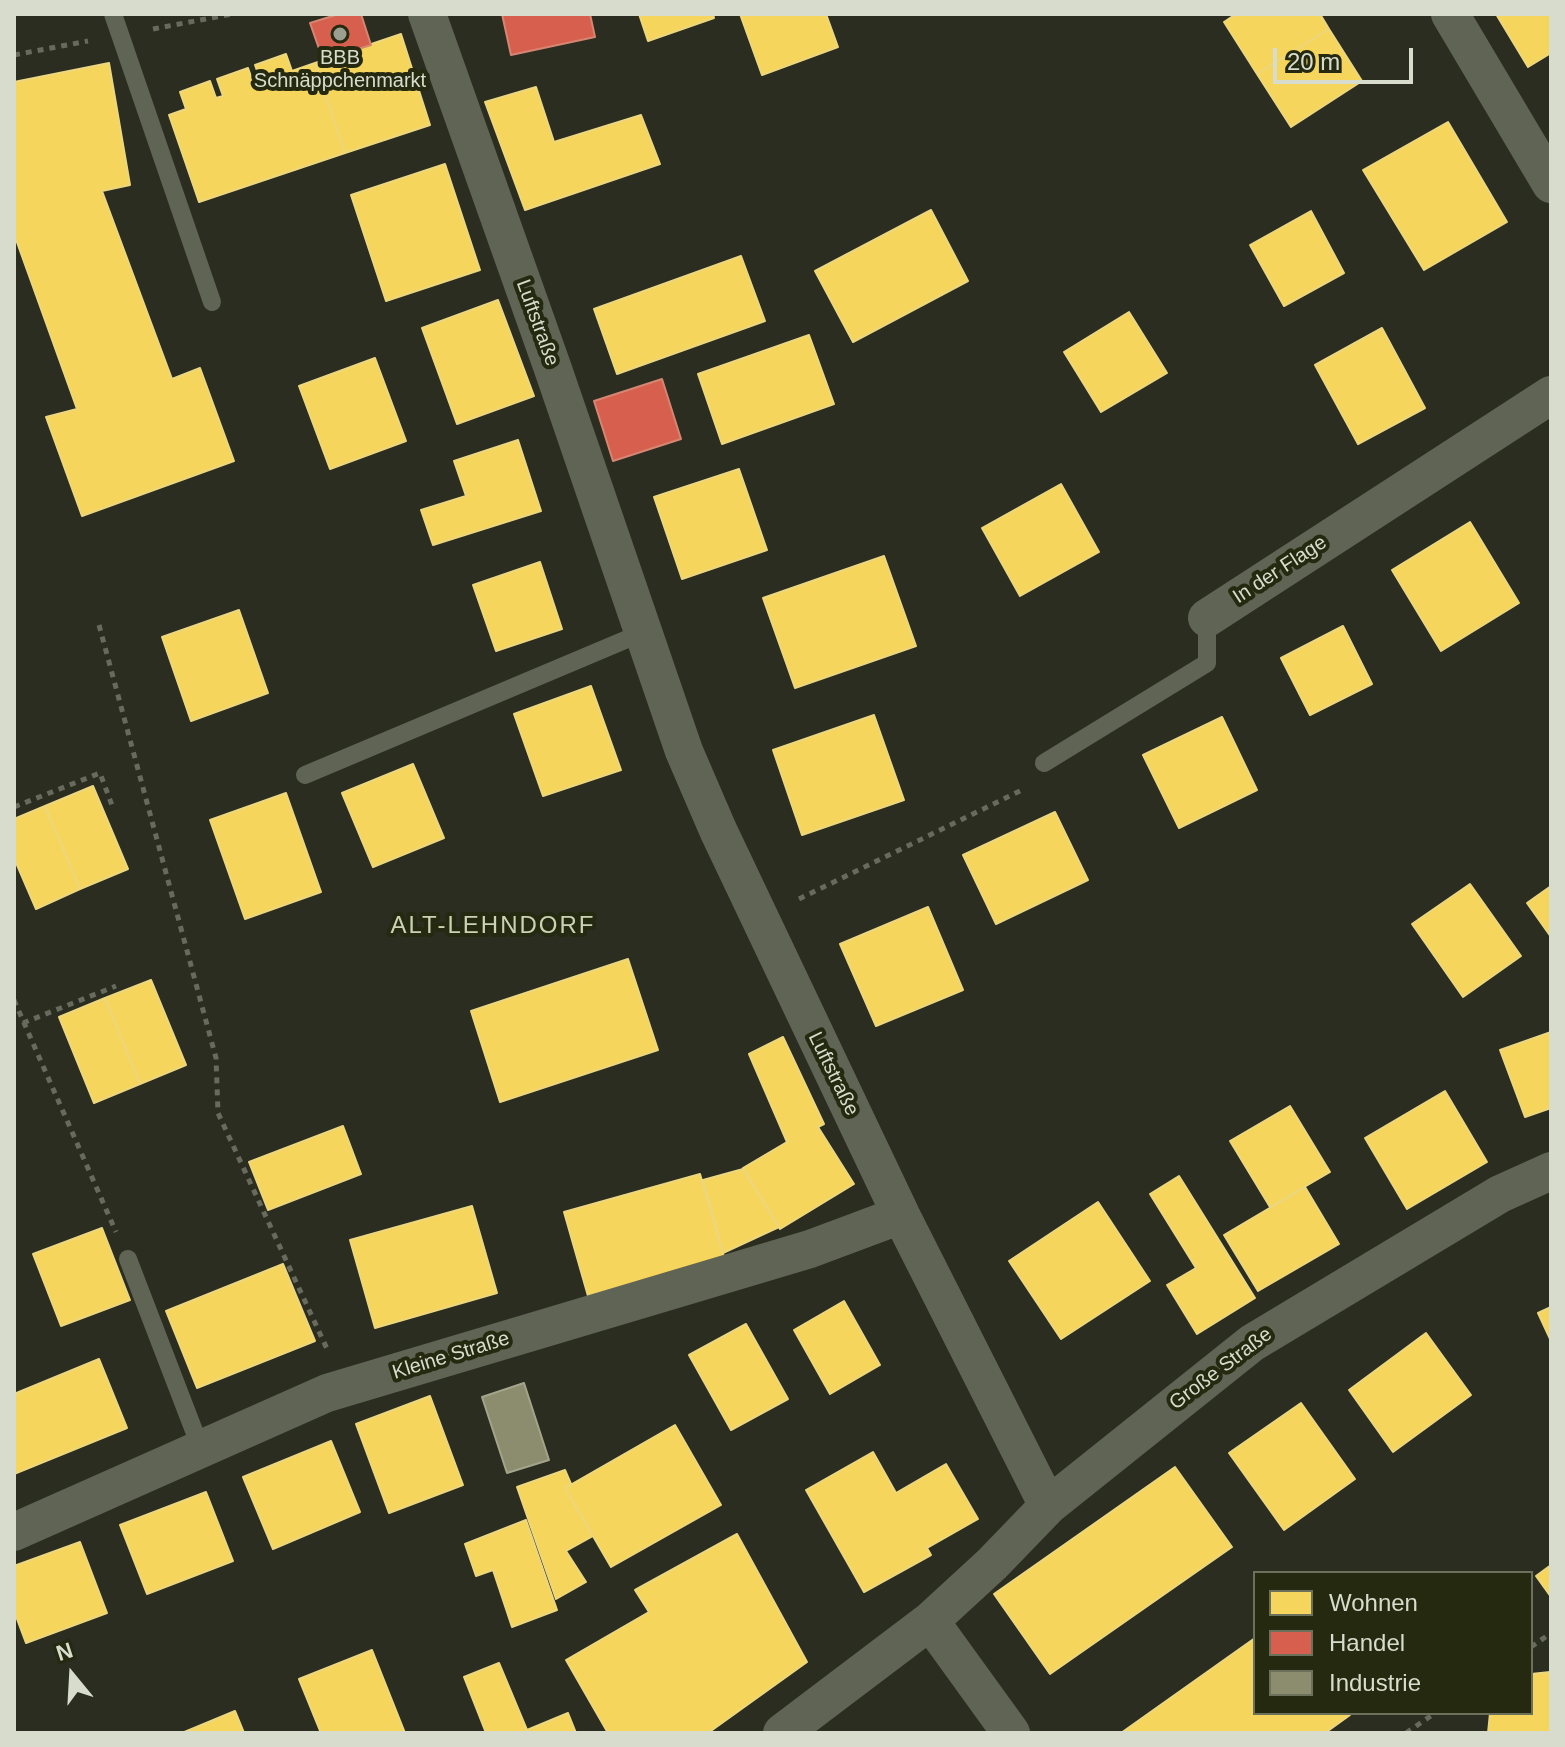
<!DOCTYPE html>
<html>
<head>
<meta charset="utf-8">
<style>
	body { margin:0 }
	#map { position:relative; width:1565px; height:1747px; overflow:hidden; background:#2a2d20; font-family:Helvetica,sans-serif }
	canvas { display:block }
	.frame { position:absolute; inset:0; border:16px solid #d8dccd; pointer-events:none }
	.legend { position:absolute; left:1253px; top:1571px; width:280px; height:144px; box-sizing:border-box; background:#242910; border:2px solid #6c715c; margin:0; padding:10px 14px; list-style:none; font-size:24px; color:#d8dccd }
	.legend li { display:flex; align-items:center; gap:16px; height:40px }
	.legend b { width:40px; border:2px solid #6c715c }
	.north { position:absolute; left:32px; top:1635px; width:80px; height:80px; -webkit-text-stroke:6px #242910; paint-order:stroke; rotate:342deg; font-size:22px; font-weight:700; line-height:32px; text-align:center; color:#d8dccd }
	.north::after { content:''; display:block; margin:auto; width:28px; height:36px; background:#d8dccd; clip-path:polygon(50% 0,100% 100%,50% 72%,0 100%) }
	.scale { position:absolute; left:1273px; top:48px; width:140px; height:36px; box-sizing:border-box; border:4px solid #d8dccd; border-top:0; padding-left:10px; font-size:24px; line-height:28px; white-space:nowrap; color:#d8dccd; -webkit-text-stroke:6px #242910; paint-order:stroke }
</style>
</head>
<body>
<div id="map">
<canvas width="1565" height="1747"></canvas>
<div class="frame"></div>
<ul class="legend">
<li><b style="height:22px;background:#f6d55c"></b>Wohnen</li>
<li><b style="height:22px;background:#d6604d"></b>Handel</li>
<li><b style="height:22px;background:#8c8c6e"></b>Industrie</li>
</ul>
<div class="north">N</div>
<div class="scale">20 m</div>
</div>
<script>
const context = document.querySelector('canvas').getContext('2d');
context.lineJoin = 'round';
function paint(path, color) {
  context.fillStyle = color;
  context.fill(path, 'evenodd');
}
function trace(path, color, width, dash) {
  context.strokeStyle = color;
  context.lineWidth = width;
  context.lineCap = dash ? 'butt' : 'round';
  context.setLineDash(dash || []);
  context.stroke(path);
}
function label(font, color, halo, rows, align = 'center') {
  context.font = font + ' Helvetica,sans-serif';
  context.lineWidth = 8;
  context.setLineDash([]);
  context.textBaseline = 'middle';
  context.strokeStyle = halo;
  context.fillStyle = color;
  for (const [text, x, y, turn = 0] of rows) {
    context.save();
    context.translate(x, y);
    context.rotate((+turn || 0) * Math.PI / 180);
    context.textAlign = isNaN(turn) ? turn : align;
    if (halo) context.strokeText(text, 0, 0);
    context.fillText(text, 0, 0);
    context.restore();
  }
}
const homes = new Path2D(`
	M639,14H713L714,18L648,41Z
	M740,14H826L838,47L762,75Z
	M1236,14H1320L1329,29L1257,74L1224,22Z
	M1496,14H1551V53L1528,67Z
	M1329,29L1362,81L1291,127L1257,74Z
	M401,34L430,125L345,153L315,63Z
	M286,54L292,71L315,63L345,153L199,202L169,115L186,109L180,92L210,81L216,98L223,96L217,79L248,68L254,85L261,82L255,65Z
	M109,63L130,185L102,191L172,379L200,368L234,461L82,516L46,417L77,409L14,234V82Z
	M536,87L554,142L641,115L660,164L525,210L485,102Z
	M1448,122L1507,222L1424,270L1363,170Z
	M445,164L480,270L386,301L351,195Z
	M931,210L968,281L853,342L815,271Z
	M1311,211L1344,273L1284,306L1250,245Z
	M741,256L765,321L617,374L594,309Z
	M498,300L534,396L457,424L422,328Z
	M1129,312L1167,373L1101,412L1064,352Z
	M1382,328L1425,408L1358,444L1315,365Z
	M809,335L834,404L722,444L698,374Z
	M375,358L406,441L330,469L299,386Z
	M518,440L541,511L433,545L421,510L466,496L454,461Z
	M739,469L767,550L682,579L654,497Z
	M1061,484L1099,552L1020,596L982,528Z
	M1470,522L1519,603L1441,651L1392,570Z
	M884,556L916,646L795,688L763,598Z
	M540,562L562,629L496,651L473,585Z
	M239,610L268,693L191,721L162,637Z
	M1343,626L1372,684L1310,715L1281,658Z
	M591,686L621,770L543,796L514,714Z
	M874,715L904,800L802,835L773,750Z
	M1222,717L1257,790L1179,828L1143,755Z
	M413,764L444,838L373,867L342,793Z
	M93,786L128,869L80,889L45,806Z
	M286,793L321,892L245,919L210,820Z
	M45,806L80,889L36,909L14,858V819Z
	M1055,812L1088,880L996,924L963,855Z
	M1470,884L1521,956L1463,997L1412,924Z
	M1551,886V937L1527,903Z
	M928,907L963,990L876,1026L840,944Z
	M628,959L658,1050L500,1102L471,1011Z
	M151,980L186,1065L140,1084L105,998Z
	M105,998L140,1084L94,1103L59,1017Z
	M1551,1032V1108L1525,1117L1500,1050Z
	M783,1037L824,1124L818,1127L854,1184L780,1229L743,1168L787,1142L749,1054Z
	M1445,1091L1487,1162L1407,1209L1365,1138Z
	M1290,1106L1330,1172L1270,1207L1230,1141Z
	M343,1126L361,1174L268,1210L249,1162Z
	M743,1169L779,1227L723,1253L703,1180Z
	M700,1174L724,1257L588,1296L564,1212Z
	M1179,1176L1255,1298L1197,1334L1167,1285L1196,1268L1150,1194Z
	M1305,1187L1339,1244L1258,1291L1224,1235Z
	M1098,1202L1150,1281L1061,1339L1009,1261Z
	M472,1206L497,1293L375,1328L350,1240Z
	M102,1228L130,1300L61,1326L33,1254Z
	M283,1264L315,1341L197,1388L166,1311Z
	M844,1301L880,1365L830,1394L794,1330Z
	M1551,1307V1341L1538,1313Z
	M746,1324L788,1399L731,1430L689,1355Z
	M1426,1333L1471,1395L1393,1452L1349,1390Z
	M99,1359L127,1428L14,1474V1394Z
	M430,1396L463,1485L389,1513L356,1424Z
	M1301,1403L1355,1479L1284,1530L1229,1453Z
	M675,1425L721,1505L611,1567L565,1488Z
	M331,1441L360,1512L273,1549L243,1477Z
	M873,1452L896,1493L946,1464L978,1519L927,1548L931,1555L864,1592L806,1490Z
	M1175,1467L1232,1547L1050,1674L994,1594Z
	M565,1470L571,1484L565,1488L593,1536L566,1551L586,1582L556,1599L517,1487Z
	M206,1492L233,1561L147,1594L120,1525Z
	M526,1520L557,1610L512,1627L493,1570L476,1576L465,1544Z
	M737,1534L807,1662L708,1733H608L566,1660L649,1612L635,1590Z
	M80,1542L107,1613L26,1643L14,1611V1566Z
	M1551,1565V1597L1536,1576Z
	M1255,1638V1713H1349L1350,1715L1325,1733H1121Z
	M372,1650L405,1733H321L299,1679Z
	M499,1663L527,1730L568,1713L576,1733H486L464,1677Z
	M1550,1672L1551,1733H1488L1490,1713H1531V1674Z
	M235,1711L244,1733H182Z`);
const shops = new Path2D(`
	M339,14H361L371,45L323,60L310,23Z
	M502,14H590L595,37L511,55Z
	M662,379L681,439L613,461L594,401Z`);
const industry = new Path2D(`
	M524,1383L549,1460L507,1473L482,1397Z`);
const path = new Path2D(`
	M153,29L232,14
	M14,55L88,41
	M99,625L216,1058L218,1113L328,1351
	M14,807L100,773L113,808
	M799,899L1024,789
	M14,1000L116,1232
	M23,1023L116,986
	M1531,1647L1551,1633
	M1406,1733L1435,1713`);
const lane = new Path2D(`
	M113,14L212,302
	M1044,763L1207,663V618
	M305,775L644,632
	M128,1259L201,1449`);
const street = new Path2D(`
	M427,14L553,369L684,751L718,830L901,1215L1048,1506
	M1450,14L1551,184
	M1207,618L1551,395
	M14,1532L327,1393L810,1249L901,1215
	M930,1621L1011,1733
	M782,1733L930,1621L992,1564L1048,1506L1252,1343L1500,1194L1551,1171`);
const markers = [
	[340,34,8,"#9b9f90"]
];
const poiNames = [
	["BBB",340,58],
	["Schnäppchenmarkt",340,81]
];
const streetNames = [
	["Luftstraße",537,323,70],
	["In der Flage",1280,570,-33],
	["Luftstraße",833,1074,64],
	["Kleine Straße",451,1356,-17],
	["Große Straße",1221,1369,-37]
];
const quarterNames = [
	["ALT-LEHNDORF",493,926]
];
paint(homes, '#f6d55c');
trace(homes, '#edd77e', 2);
paint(shops, '#d6604d');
trace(shops, '#d78573', 2);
paint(industry, '#8c8c6e');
trace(industry, '#a3a48a', 2);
trace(path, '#676a5d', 5, [6, 6]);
trace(lane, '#606454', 18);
trace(street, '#606454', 38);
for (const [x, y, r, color] of markers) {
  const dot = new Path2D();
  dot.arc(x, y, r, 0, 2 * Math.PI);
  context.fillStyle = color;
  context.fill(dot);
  trace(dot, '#242910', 3);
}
label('20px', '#d8dccd', '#242910', poiNames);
label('20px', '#d8dccd', '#242910', streetNames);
context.letterSpacing = '2px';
label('24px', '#cbd2b4', '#242910', quarterNames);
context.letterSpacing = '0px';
</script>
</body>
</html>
